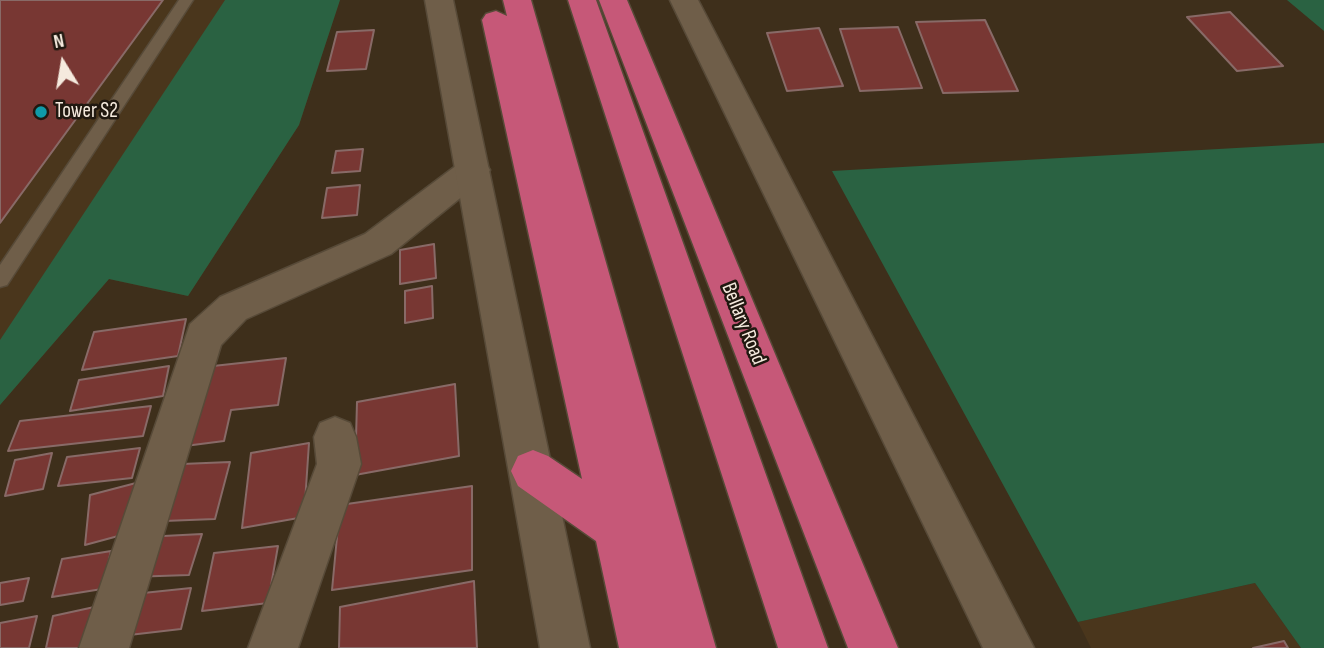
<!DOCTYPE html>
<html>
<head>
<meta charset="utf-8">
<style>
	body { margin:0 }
	#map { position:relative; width:1324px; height:648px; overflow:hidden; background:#3e2f1b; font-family:"Sofia Sans Condensed",sans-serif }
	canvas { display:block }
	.north { position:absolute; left:28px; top:28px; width:70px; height:70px; -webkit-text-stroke:5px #201810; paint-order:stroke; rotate:349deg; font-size:19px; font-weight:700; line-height:28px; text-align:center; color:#f5eade }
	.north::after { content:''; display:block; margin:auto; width:24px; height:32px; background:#f5eade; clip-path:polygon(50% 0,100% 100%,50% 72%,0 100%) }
</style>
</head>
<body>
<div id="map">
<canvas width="1324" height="648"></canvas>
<div class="north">N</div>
</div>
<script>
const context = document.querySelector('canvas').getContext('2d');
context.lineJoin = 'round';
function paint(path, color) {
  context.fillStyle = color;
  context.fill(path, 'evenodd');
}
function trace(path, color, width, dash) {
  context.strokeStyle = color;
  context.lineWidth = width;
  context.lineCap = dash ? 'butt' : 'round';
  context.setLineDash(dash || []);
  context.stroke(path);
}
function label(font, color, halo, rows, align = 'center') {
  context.font = font + ' "Sofia Sans Condensed",sans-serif';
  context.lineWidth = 5;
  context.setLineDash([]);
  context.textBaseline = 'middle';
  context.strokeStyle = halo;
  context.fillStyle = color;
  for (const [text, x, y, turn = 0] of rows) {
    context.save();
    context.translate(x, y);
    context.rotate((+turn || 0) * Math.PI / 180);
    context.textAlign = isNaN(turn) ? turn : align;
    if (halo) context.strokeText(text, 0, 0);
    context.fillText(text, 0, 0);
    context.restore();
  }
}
const built = new Path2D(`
	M0,0H340L299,125L188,296L109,279L0,405Z
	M1255,583L1301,648H1091L1078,622Z`);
const green = new Path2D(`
	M225,0H340L299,125L188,296L109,279L0,405V340Z
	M1287,0H1324V31Z
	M1324,143V648H1301L1255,583L1078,622L832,171Z`);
const building = new Path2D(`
	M0,0H163L0,223Z
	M1230,12L1283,66L1237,71L1187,17Z
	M985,20L1018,91L943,93L916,22Z
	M898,27L922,88L860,91L840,29Z
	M819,28L843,86L787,91L767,33Z
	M374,30L366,69L327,71L337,32Z
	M363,149L360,171L332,173L336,151Z
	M360,185L357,215L322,218L327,188Z
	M434,244L436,278L400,284V250Z
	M432,286L433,318L405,323V291Z
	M186,319L178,356L82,370L94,332Z
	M286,358L278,405L231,410L224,441L185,446L204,367Z
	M169,366L163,396L70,411L79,380Z
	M455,384L459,456L355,475L357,402Z
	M151,406L143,436L8,451L20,421Z
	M309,443L304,517L242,528L251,453Z
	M140,448L132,478L58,486L67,457Z
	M52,453L43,489L5,496L15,460Z
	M230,462L215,519L164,521L182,464Z
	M136,483L133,532L85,545L90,495Z
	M472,486V570L332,590L340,505Z
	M202,534L189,575L130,577L144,537Z
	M278,546L268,603L202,611L214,553Z
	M111,551L102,589L52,597L62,559Z
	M29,578L23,601L0,605V583Z
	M474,581L477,648H339L340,607Z
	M191,588L181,629L112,637L124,595Z
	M108,604L100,648H46L53,616Z
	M37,616L29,648H0V623Z
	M1284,641L1288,648H1253Z`);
const lane = new Path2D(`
	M179,0H193L7,285L0,287V265Z`);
const street = new Path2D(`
	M473,158L485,162L490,170L485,178L391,254L246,319L221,345L129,648H79L190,324L220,297L365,234L461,162Z
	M335,417L350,423L356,437L361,464L298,648H248L317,464L314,437L320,423Z`);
const secondary = new Path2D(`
	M425,0H453L590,648H540Z
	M670,0H698L1034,648H983Z`);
const highway = new Path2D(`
	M503,0H531L716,648H619L596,541L518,486L511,471L518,456L533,450L548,456L582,479L482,20L486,14L496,11L507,16Z
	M568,0H596L828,648H778Z
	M599,0H627L898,648H848Z`);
const markers = [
	[41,112,7,"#0f9aa8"]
];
const poiNames = [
	["Tower S2",55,112]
];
const streetNames = [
	["Bellary Road",743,324,68]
];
paint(built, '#4a361c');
paint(green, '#2a6242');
paint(building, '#783733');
trace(building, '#886a67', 2);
trace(lane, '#574a38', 3);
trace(street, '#574a38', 3);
trace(secondary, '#574a38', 3);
trace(highway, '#574a38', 3);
paint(lane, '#6f5e49');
paint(street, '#6f5e49');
paint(secondary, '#6f5e49');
paint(highway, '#c65878');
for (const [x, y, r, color] of markers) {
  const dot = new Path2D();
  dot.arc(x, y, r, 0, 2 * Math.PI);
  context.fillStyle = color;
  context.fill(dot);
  trace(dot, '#201810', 2.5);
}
label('21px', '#f5eade', '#201810', poiNames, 'left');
label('21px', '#f5eade', '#201810', streetNames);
</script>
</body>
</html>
